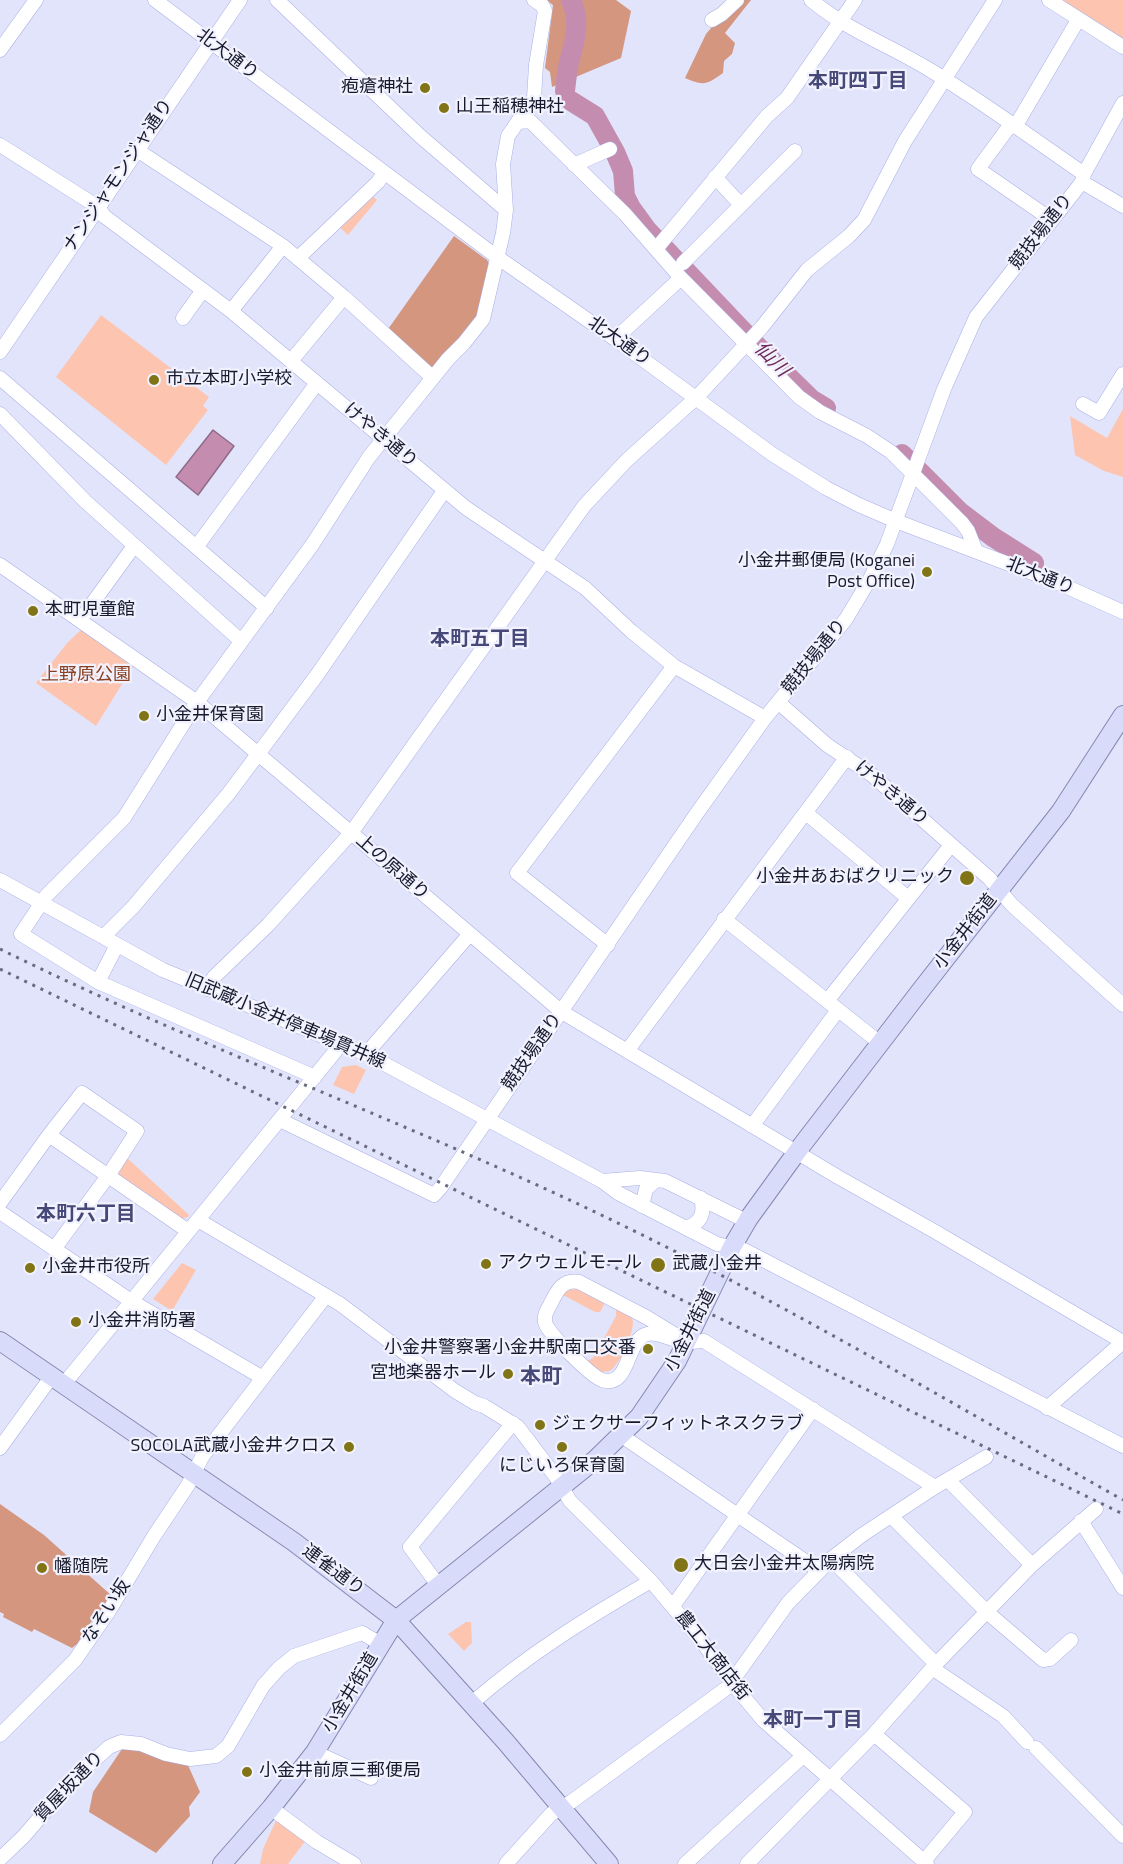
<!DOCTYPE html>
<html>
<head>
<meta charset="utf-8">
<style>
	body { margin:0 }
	canvas { display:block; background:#e1e4fb }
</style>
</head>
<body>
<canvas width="1123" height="1864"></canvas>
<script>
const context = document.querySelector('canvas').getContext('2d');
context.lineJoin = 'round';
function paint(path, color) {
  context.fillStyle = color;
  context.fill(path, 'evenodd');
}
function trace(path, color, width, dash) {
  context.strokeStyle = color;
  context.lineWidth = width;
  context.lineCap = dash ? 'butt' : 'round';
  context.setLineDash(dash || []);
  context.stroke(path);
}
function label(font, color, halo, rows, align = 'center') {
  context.font = font + ' "Titillium Web","Noto Sans JP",sans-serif';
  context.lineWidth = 4.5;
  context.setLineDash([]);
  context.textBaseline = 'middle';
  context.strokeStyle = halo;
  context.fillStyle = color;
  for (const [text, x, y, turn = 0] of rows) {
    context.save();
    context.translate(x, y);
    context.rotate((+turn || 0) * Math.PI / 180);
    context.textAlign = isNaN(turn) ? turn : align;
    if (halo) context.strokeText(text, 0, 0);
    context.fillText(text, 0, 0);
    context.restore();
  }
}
const green = new Path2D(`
	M1060,0H1123V41Z
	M370,194L377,200L348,235L337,225Z
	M101,315L209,397L203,406L208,410L166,465L56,377Z
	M1123,409V477L1104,471L1075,455L1070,416L1107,438Z
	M83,628L134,665L96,726L36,683L67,643Z
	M356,1065L366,1070L354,1094L333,1085L342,1067Z
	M126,1157L189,1215L188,1217L181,1219L120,1177L117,1169Z
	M182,1263L196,1270L172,1311L153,1299Z
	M577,1289L603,1301L604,1305L600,1312H595L563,1295L567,1290Z
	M616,1308C621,1310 630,1313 632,1318C637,1328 620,1364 611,1370C608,1372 606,1371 602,1372L587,1361L593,1358L596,1353L616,1316Z
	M466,1622H471L472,1643L464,1651L448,1634Z
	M278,1816L306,1840L288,1864H260L263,1849Z`);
const forest = new Path2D(`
	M546,0H616L631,11L621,58L552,87L550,72L545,68L553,5Z
	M735,0H751L725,33L735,43L732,54L724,61L723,73C706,85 704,86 685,78L706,34Z
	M454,236L487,260L491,266L479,319L430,371L386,332Z
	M0,1504L44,1535L112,1596L91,1622L77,1644L72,1648L34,1629L32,1632L3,1617L4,1614L0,1612Z
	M124,1746L187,1763L200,1792L189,1807L190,1816L156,1853L89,1812L93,1792Z`);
const water = new Path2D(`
	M213,430L234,446L198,495L176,477Z`);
const river = new Path2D(`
	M565,91C566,82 567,72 569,62C575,41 581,21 571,0
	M571,101L595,116L615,152L623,171L625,196L631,208L647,230L758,347L811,399L826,408
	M902,454L960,512L993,537L1034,563`);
const minor = new Path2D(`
	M155,0L497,257L615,339L772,454L826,488L859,505L896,521L1056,582L1123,612
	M277,0L420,136L506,210
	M811,0C847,30 891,46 930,70C983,102 1033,139 1084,174
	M1049,0L1123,47
	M712,20L722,14L737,0
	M0,50L36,0
	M519,122L530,121L625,214L681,278L799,397L820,412L867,436L891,452L962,523L968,531L976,551
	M1011,124L978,169L1052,220
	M1015,127L1078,20
	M0,145L98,207L104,216L231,311L466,508L585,588L631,631L674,666L765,718
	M137,150L283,246L344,297L433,378
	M574,165L610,149
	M715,177L741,205
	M1082,182L1123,206
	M656,249L767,116L787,98L855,0
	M298,258L378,182L384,173
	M683,263L795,151
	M231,311L283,246
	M183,318L203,290
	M615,339L681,278
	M0,352L240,0
	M291,361L344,297
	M0,378L267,608
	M1083,404L1099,413L1123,374
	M0,414L85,501L241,641
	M197,546L317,383
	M0,565L197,702L562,1012L838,1177L934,1231L1123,1342
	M81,619L134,546
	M778,702L827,745L872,775L989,878L1012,905L1123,1005
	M806,813L908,898
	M0,880L163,970L366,1054L602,1181L618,1193L717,1244L744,1250L1123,1446
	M724,919L880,1043
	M103,937L133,907L229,793L317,675L444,491
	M608,945L517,873L674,666
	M98,982L117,945
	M207,989L214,977L268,925L351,833L584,506L627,460L696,398L762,327L807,270L849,236L864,220L905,141L995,0
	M827,1001L951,845
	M627,1051L847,757
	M366,1054L469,935
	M315,1077L98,982L21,934L46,896L124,818L197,702L312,545L369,457L448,359L464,343L483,319L503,233L506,210L503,164L508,136L534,98L536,65L545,11L542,5L534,0
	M280,1120L434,1195L441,1187L697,813L765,718L846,619L870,579L887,544L944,389L976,317L1082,182L1084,174L1123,103
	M752,1126L838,1010
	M49,1135L188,1231
	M602,1181L640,1178L665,1181L742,1219L749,1218
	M0,1203L49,1135L82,1093L137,1131L108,1176L54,1249
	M642,1206L646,1189L656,1180
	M0,1212L131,1301L263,1378
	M198,1220L340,1304L455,1391L475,1403L484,1406L518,1427L556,1477L570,1501L651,1581L703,1643L732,1683L763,1720L927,1864
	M686,1228C701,1223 705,1213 701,1198
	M687,1342L646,1317L579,1282C562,1279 557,1291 550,1305C547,1310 544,1315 545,1322C547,1333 591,1376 602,1380C626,1388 627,1352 638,1340C651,1325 670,1341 686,1342C691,1343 698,1341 704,1341L935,1487
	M64,1384L342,1043
	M1047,1408L1123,1342
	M622,1436L818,1570
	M0,1448L52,1376
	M948,1480L1032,1565
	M891,1516L988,1613L1043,1660L1050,1659L1071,1640
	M1081,1521L1123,1588
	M831,1559L936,1664
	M438,1585L410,1547L513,1423
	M673,1606L813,1409
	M932,1668L1003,1716L1027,1742
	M472,1703C527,1655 588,1617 651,1581
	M874,1734L965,1812L924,1861
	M0,1735L75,1660L109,1611L154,1536L188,1485L202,1457L325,1297
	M1036,1748L1123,1836
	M315,1752L371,1778
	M271,1808L317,1842L354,1864
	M0,1859L24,1836L73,1779L109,1747L121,1742L141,1744L166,1754L190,1759L216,1756L228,1746L263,1686L279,1668L294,1656L362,1633L381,1644
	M506,1864L551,1814L571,1802L728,1687L788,1603L831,1559L862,1535L935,1487L986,1457
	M685,1864L803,1756
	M747,1864L874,1734L936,1664L1032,1565L1096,1509`);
const major = new Path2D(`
	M0,1341L294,1542L396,1620L505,1741L609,1864
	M222,1864L271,1808L315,1752L396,1620L596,1459L639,1417L677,1361L732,1247L749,1218L802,1145L921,990L1061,811L1123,715`);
const rail = new Path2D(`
	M0,949C188,1042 386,1114 576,1203C764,1291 942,1398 1123,1500
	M0,969L1123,1514`);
const markers = [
	[425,88,6,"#807416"],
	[444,108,6,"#807416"],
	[154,380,6,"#807416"],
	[927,572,6,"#807416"],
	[33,611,6,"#807416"],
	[144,716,6,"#807416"],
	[967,878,8,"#807416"],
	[486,1264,6,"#807416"],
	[658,1265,8,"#807416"],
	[30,1268,6,"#807416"],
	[76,1322,6,"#807416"],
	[648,1349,6,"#807416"],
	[508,1374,6,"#807416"],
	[540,1425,6,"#807416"],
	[349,1447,6,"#807416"],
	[562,1447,6,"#807416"],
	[681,1565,8,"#807416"],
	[42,1568,6,"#807416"],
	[247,1772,6,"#807416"]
];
const streetNames = [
	["北大通り",227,55,37],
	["ナンジャモンジャ通り",119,176,-56],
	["競技場通り",1042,232,-52],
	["北大通り",619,342,35],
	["けやき通り",380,436,40],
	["北大通り",1040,577,22],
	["競技場通り",815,657,-51],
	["けやき通り",891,794,40],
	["上の原通り",392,868,41],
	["小金井街道",966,932,-52],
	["旧武蔵小金井停車場貫井線",285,1022,23],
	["競技場通り",533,1052,-55],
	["小金井街道",691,1331,-63],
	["連雀通り",333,1571,37],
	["なそい坂",107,1612,-57],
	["農工大商店街",712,1656,52],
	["小金井街道",351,1693,-59],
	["質屋坂通り",70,1787,-46]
];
const poiNames = [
	["疱瘡神社",413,88,"right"],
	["山王稲穂神社",456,108],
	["市立本町小学校",166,380],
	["小金井郵便局 (Koganei",915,562,"right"],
	["Post Office)",915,583,"right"],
	["本町児童館",45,611],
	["小金井保育園",156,716],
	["小金井あおばクリニック",954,878,"right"],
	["アクウェルモール",498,1264],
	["武蔵小金井",672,1265],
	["小金井市役所",42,1268],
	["小金井消防署",88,1322],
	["小金井警察署小金井駅南口交番",636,1349,"right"],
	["宮地楽器ホール",496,1374,"right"],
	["ジェクサーフィットネスクラブ",552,1425],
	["SOCOLA武蔵小金井クロス",337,1447,"right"],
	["にじいろ保育園",562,1467,"center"],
	["大日会小金井太陽病院",694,1565],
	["幡随院",54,1568],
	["小金井前原三郵便局",259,1772]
];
const parkNames = [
	["上野原公園",86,676]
];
const neighbourhoodNames = [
	["本町四丁目",858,82],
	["本町五丁目",480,640],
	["本町六丁目",86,1215],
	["本町一丁目",813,1721]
];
const waterNames = [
	["仙川",771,360,45]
];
const quarterNames = [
	["本町",541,1378]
];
paint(green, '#fdc5b0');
paint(forest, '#d4967f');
paint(water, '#c48db0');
trace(water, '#906a89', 1.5);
trace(river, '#c48db0', 20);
trace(minor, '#aaafe6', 15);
trace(major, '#8588b0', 20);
trace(minor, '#fff', 14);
trace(major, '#d9dbfa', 18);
trace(rail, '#6a6b81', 3, [3, 6]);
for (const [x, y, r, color] of markers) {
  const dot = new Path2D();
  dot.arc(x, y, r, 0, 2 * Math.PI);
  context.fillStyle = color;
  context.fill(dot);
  trace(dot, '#f1f2fe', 2);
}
label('18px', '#18192d', '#f1f2fe', streetNames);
label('18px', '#18192d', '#f1f2fe', poiNames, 'left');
label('18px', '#8a3f21', '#f1f2fe', parkNames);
label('bold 20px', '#464878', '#f1f2fe', neighbourhoodNames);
label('italic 20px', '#6e2c5a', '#f1f2fe', waterNames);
label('bold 21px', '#464878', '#f1f2fe', quarterNames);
</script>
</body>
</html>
